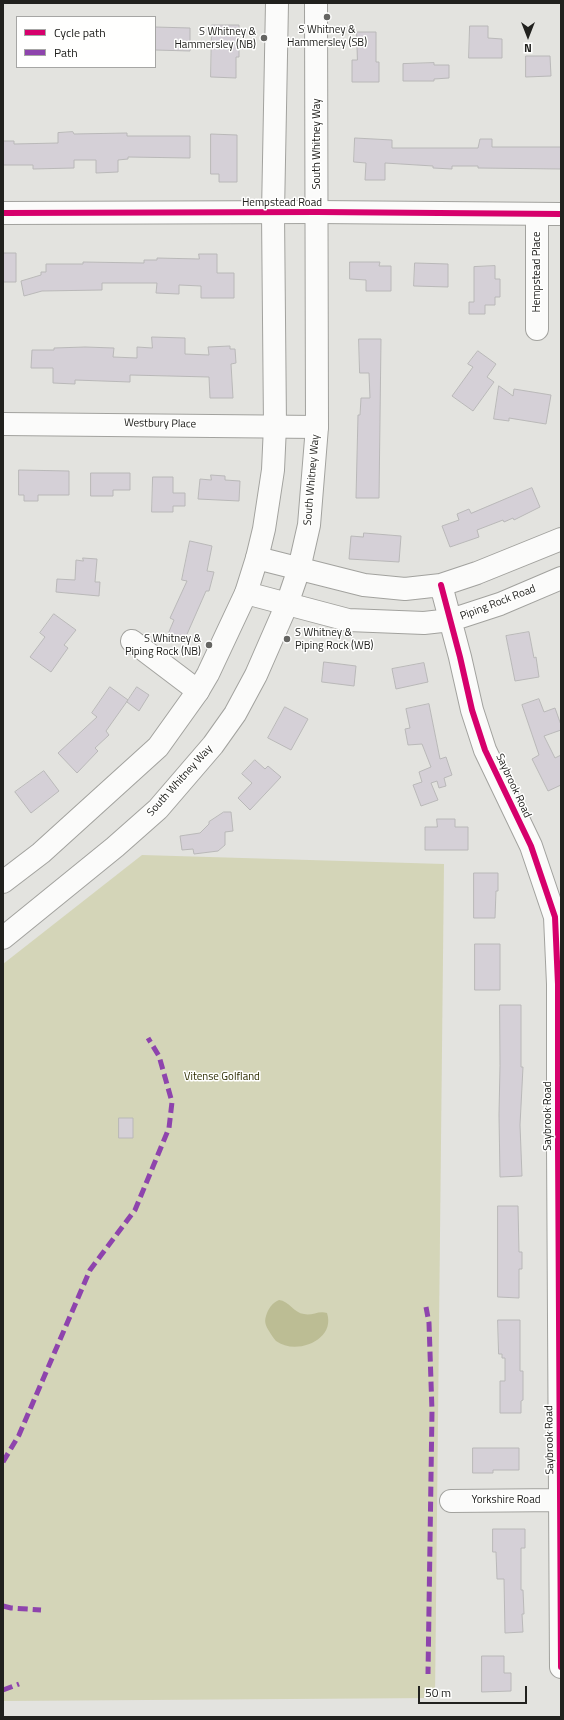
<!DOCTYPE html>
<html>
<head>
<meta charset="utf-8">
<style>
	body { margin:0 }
	#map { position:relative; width:564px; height:1720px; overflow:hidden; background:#e3e3df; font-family:"Titillium Web",sans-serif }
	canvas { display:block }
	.frame { position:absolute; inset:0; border:4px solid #21211e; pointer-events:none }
	.legend { position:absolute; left:16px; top:16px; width:140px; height:52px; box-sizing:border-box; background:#fffffe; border:1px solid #a6a6a4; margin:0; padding:5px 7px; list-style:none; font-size:12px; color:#21211e }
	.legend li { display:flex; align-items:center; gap:8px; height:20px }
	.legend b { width:20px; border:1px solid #a6a6a4 }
	.north { position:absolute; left:508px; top:16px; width:40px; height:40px; -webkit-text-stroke:3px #fffffe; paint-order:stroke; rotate:180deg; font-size:11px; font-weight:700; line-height:16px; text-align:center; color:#21211e }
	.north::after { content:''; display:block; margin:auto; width:14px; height:18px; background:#21211e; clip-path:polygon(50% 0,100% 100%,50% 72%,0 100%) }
	.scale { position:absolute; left:418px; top:1686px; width:109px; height:18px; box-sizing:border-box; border:2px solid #21211e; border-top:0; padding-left:5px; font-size:12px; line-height:14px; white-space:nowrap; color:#21211e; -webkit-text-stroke:3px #fffffe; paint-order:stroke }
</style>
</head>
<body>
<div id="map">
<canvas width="564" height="1720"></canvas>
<div class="frame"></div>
<ul class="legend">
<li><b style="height:5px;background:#d6006c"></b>Cycle path</li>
<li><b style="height:5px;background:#8e44ad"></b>Path</li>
</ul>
<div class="north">N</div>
<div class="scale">50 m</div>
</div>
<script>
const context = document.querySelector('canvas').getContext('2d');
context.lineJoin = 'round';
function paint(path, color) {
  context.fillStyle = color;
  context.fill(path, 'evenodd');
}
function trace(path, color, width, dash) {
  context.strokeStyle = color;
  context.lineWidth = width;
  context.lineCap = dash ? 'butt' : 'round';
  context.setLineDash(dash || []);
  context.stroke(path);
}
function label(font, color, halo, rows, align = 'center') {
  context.font = font + ' "Titillium Web",sans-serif';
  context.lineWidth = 3;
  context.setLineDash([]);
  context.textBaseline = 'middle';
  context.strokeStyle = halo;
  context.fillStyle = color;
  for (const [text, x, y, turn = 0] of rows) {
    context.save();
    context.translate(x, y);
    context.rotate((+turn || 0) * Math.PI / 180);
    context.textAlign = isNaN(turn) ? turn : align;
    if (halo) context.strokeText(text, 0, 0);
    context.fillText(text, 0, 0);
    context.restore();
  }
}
const green = new Path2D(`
	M142,855L444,864L435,1698L3,1701V964Z`);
const water = new Path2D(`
	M279,1300C289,1301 294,1313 304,1314C312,1316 319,1310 327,1313C336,1340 296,1356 276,1341C273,1338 271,1334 269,1331C266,1326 264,1322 266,1316C268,1309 272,1303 279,1300Z`);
const building = new Path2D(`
	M212,25H239V57H236V78L211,77Z
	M470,26H488V38L502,39V58H469Z
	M155,27L190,28V51L155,50Z
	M357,32H376V62H379V82H352V60H357Z
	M526,56H550L551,76L526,77Z
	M434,63V65H449V78L434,79V81H403V64Z
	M73,132L74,134L127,133V136H190V158L128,157V159L118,160V172L96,173V160H74V168L33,169V165H3V141H14V144L58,143V133Z
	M211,134L237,135V182H219V174H211Z
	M355,138L392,140V148H478L480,139H492V147H561V169L478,168V166H452V169L433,168V166L385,163V180H365L366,163L354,162Z
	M3,253H16V282H3Z
	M199,254H217V273H234V298H201V286L179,285V294L156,293L157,283H102V290L42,291L24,296L21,281L41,275V272H46V264H83V262L144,263V260H157V258L199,259Z
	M350,262H380L379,266H391V291H366V280L350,279Z
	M415,263L448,264V287L414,286Z
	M495,266V279H500V297H495V305H485V314H469V302H474V267Z
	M152,337L185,338V354L209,355L208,347L230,346V349H235L236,363L231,364L233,398H210L209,377L130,375V382L75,380V384L53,383V368H31L32,350H54V348L85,347L114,348L113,357L137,358V347L152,348Z
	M359,339H381L379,498H356L358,415H360L361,398H370L369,373H360Z
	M478,351L496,364L487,377L494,382L473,411L452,396L473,367L468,364Z
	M499,386L513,396L514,389L551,395L546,424L509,418V421L494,419Z
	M19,470L69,471V495H38V501H24V495H19Z
	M91,473H130V490H113V496H91Z
	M211,475L225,476V480L240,481L239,501L198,499L200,479L211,480Z
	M153,477H173V493H185V506H173V512H152Z
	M532,488L540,507L514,520L513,518L504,522L503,520L477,530L479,537L450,547L442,526L459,520L457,514L469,509L471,513Z
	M364,533L401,536L399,562L349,559L351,536L363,537Z
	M190,541L212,546L207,571L214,572L209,591H206L184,641L168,634L174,620L170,618L187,581L182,580Z
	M83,558L97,559L95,582H100L99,596L56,592L57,579L75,580L76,560L83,561Z
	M54,614L76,630L64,645L68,648L51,672L30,657L45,637L40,633Z
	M529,632L534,658L536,657L539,677L515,681L506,636Z
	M324,662L356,666L354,686L322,682Z
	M424,663L428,682L396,689L392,669Z
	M110,687L128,700L106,731L109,735L95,748L98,751L77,773L58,753L97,717L92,713Z
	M137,687L149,695L139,711L127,702Z
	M539,699L544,712L555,708L561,725V730L544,736L555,758L561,755V785L548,791L532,759L539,755L522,705Z
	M429,704L440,759L446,757L452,775L444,778L446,786L439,788L437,781L431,783L438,800L421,806L413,785L422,782L419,772L431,767L422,744L408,745L405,729L410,728L406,709Z
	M285,707L308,719L291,750L268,738Z
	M255,760L265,769L268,766L281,777L250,810L238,798L252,783L242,774Z
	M44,771L59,791L31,813L15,792Z
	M224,812H231L233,831L225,832V845L218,851L194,854L193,849L182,850L180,836L200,833L209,824V822Z
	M437,819H455V827H468V850H425V827H437Z
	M474,873H498V891H496L495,918H474Z
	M475,944H500V990H475Z
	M500,1005H521V1067H523L520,1125L522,1176L500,1177L499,1115L500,1066Z
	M119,1118H133V1138H119Z
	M498,1206H518L519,1252H522V1269H519V1298L498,1297Z
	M498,1320H520V1371H523V1400L521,1401V1413H500V1381H505V1358H502V1354H499Z
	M473,1448H519V1470H493V1473H473Z
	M493,1529H525V1548H521V1590H523L524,1614H522L523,1632L505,1633L504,1579H497L496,1552H493Z
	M482,1656H504V1673H511V1691L482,1692Z`);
const minor = new Path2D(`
	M3,213L317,212L561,214
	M537,214V329
	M3,424L317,427
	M257,558L364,585L405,589L441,585L477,573L561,539
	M441,585L460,657L472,710L485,750L531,846L555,917L558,984V1145L561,1667
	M246,593L348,620L424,623L451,620L500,604L561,578
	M132,641L198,691
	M451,1501L561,1500`);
const major = new Path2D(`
	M3,882L41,853L158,747L198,691L208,674L246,593L257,558L264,529L273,470L275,426L273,213L277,3
	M3,938L115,847L158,809L213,745L235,714L256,675L287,604L299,569L309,525L317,427L316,3`);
const quiet = new Path2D(`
	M426,1307L429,1323L432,1411L428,1674
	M3,1462L19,1435L90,1270L135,1210L169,1128L172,1102L159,1056L148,1038
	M3,1606L11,1608L41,1610
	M3,1690L19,1684`);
const cycleway = new Path2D(`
	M3,213L317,212L561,214
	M441,585L460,657L472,710L485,750L531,846L555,917L558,984V1145L561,1667`);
const markers = [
	[327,17,4,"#656562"],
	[264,38,4,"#656562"],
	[287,639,4,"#656562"],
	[209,645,4,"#656562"]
];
const poiNames = [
	["S Whitney &",327,30,"center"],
	["Hammersley (SB)",327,43,"center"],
	["S Whitney &",256,32],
	["Hammersley (NB)",256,45],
	["S Whitney &",295,633,"left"],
	["Piping Rock (WB)",295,646,"left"],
	["S Whitney &",201,639],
	["Piping Rock (NB)",201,652]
];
const streetNames = [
	["South Whitney Way",317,144,-90],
	["Hempstead Road",282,203],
	["Hempstead Place",537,272,-90],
	["Westbury Place",160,424,1],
	["South Whitney Way",312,480,-85],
	["Piping Rock Road",498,603,-21],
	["South Whitney Way",180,781,-48],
	["Saybrook Road",513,786,65],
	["Saybrook Road",548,1116,-90],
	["Saybrook Road",550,1440,-91],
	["Yorkshire Road",506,1500]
];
const parkNames = [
	["Vitense Golfland",222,1077]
];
paint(green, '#d4d5b8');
paint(water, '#bcbd94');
paint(building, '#d5d0d7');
trace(building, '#b9b8b8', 1);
trace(minor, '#a2a29e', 24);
trace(major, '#a2a29e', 24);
trace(minor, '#fbfbfa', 22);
trace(major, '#fbfbfa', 22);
trace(quiet, '#8e44ad', 5, [10, 5]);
trace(cycleway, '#d6006c', 6);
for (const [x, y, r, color] of markers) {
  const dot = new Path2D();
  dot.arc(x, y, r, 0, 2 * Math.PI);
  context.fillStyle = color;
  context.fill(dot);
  trace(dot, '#fffffe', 1.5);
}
label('11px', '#21211e', '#fffffe', poiNames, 'right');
label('11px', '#21211e', '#fffffe', streetNames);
label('11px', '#2c2c00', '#fffffe', parkNames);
</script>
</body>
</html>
